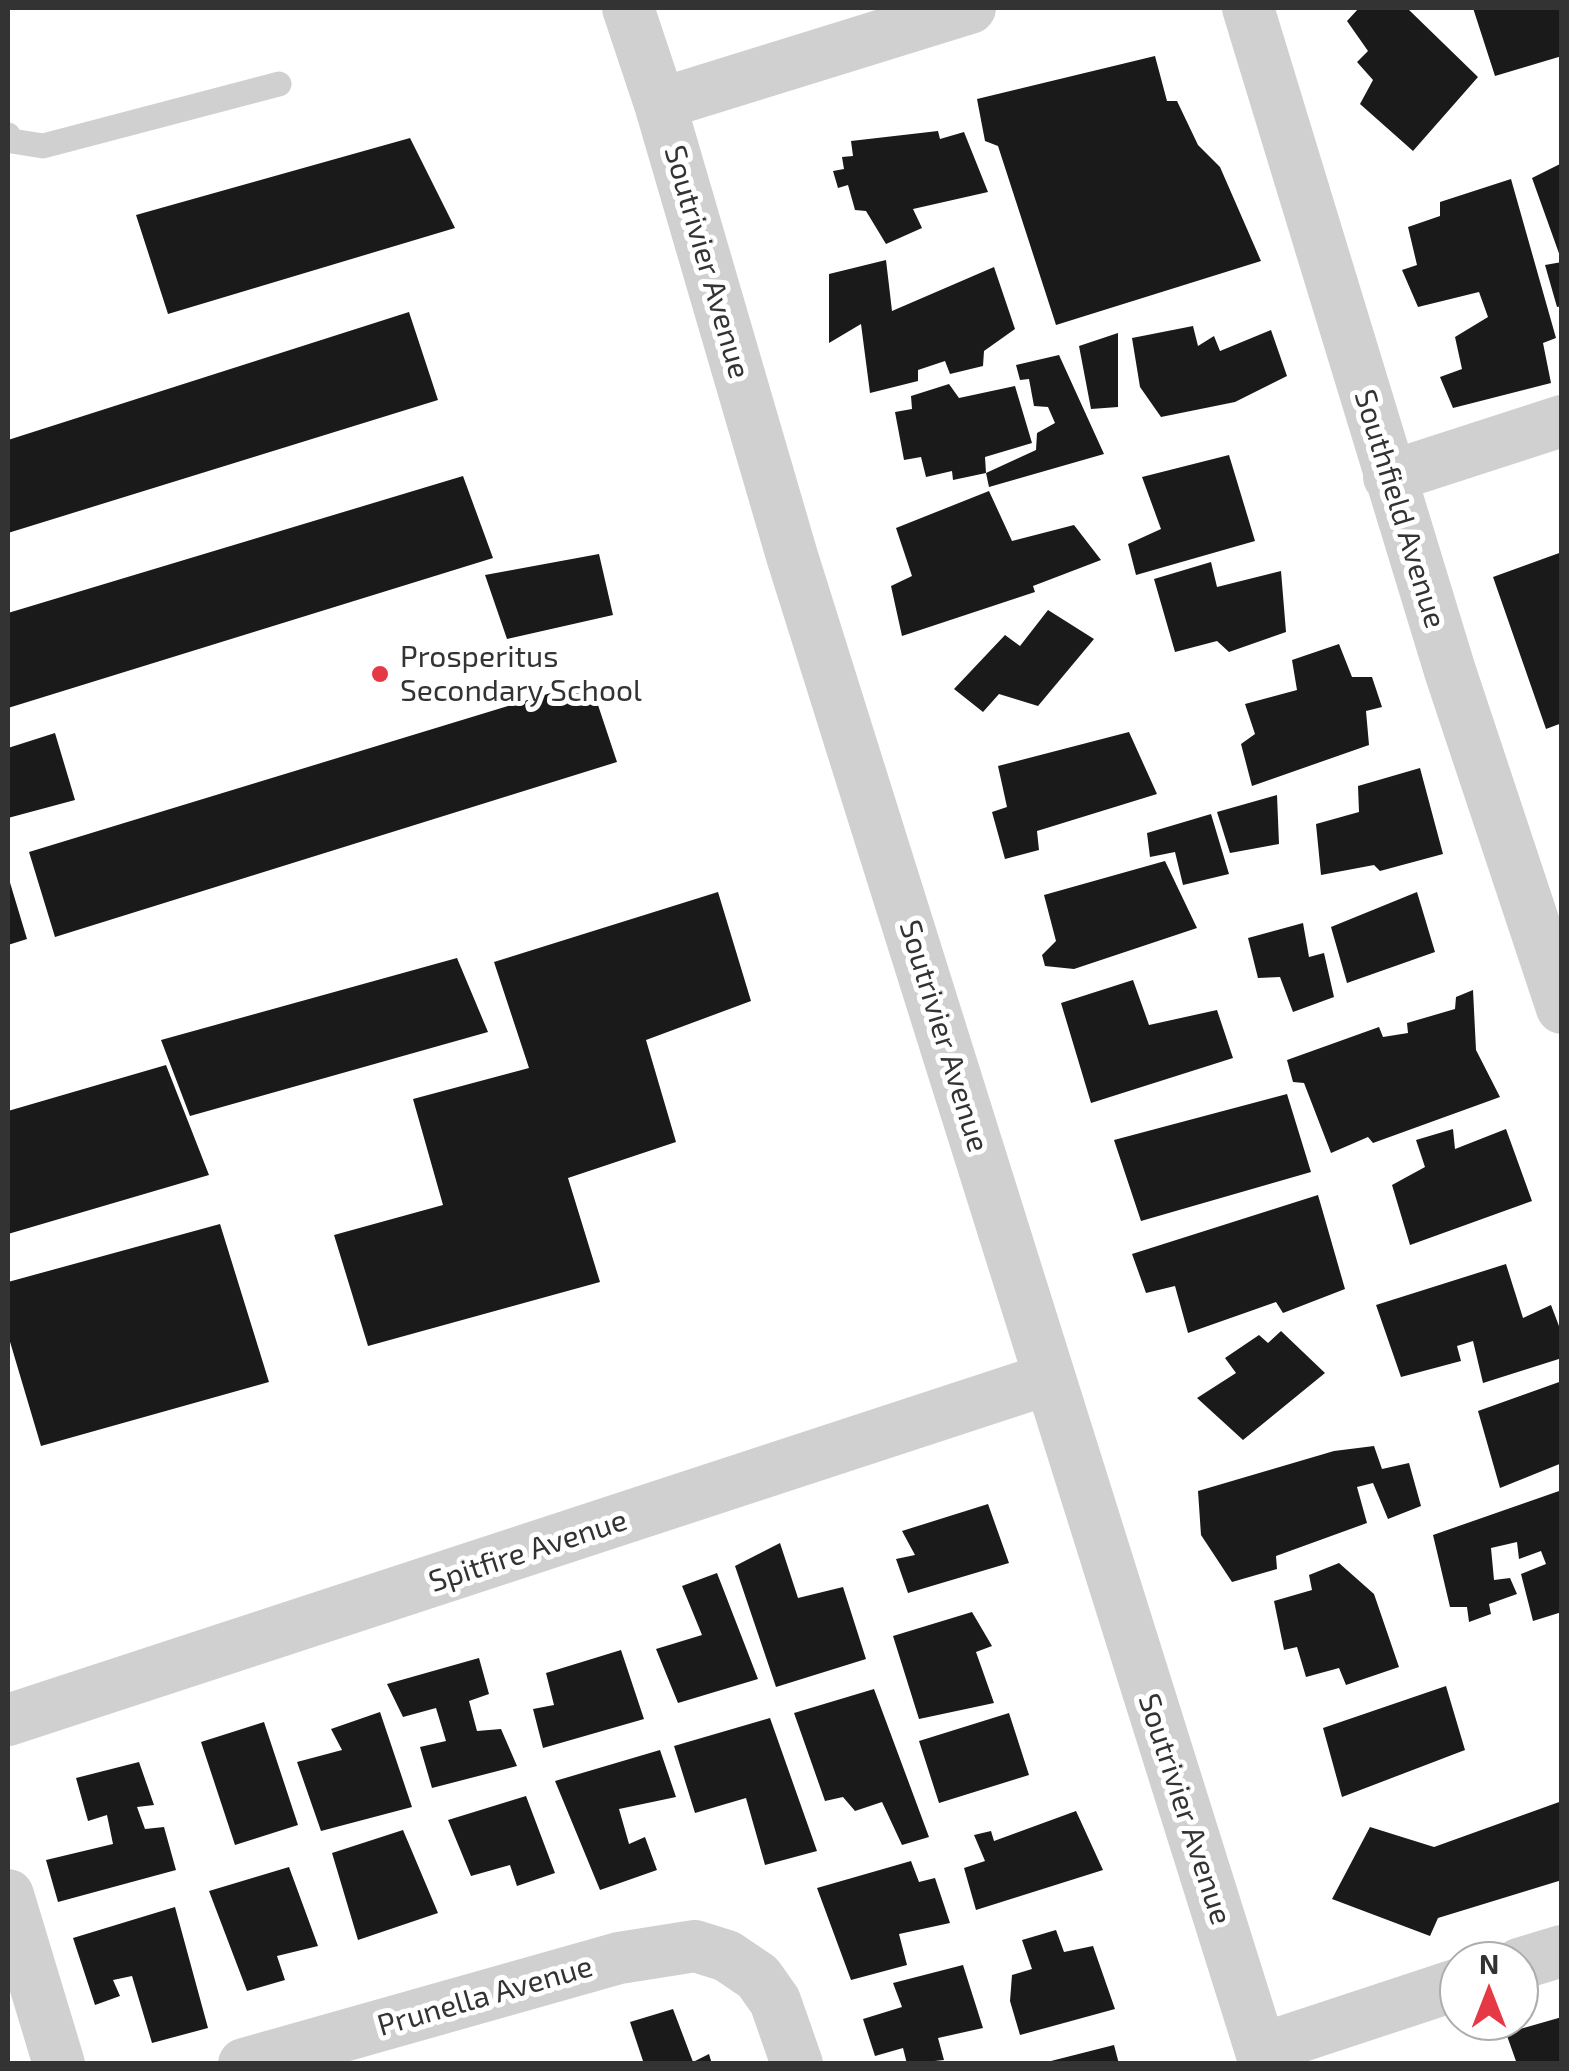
<!DOCTYPE html>
<html>
<head>
<meta charset="utf-8">
<style>
	body { margin:0 }
	#map { position:relative; width:1569px; height:2071px; overflow:hidden; background:#fff; font-family:"Exo 2",sans-serif }
	canvas { display:block }
	.frame { position:absolute; inset:0; border:10px solid #333; pointer-events:none }
	.north { position:absolute; left:1439px; top:1941px; width:100px; height:100px; box-sizing:border-box; background:#fff; border:2px solid #adadad; border-radius:50%; rotate:0deg; font-size:28px; font-weight:700; line-height:40px; text-align:center; color:#333 }
	.north::after { content:''; display:block; margin:auto; width:35px; height:45px; background:#e63946; clip-path:polygon(50% 0,100% 100%,50% 72%,0 100%) }
</style>
</head>
<body>
<div id="map">
<canvas width="1569" height="2071"></canvas>
<div class="frame"></div>
<div class="north">N</div>
</div>
<script>
const context = document.querySelector('canvas').getContext('2d');
context.lineJoin = 'round';
function paint(path, color) {
  context.fillStyle = color;
  context.fill(path, 'evenodd');
}
function trace(path, color, width, dash) {
  context.strokeStyle = color;
  context.lineWidth = width;
  context.lineCap = dash ? 'butt' : 'round';
  context.setLineDash(dash || []);
  context.stroke(path);
}
function label(font, color, halo, rows, align = 'center') {
  context.font = font + ' "Exo 2",sans-serif';
  context.lineWidth = 10;
  context.setLineDash([]);
  context.textBaseline = 'middle';
  context.strokeStyle = halo;
  context.fillStyle = color;
  for (const [text, x, y, turn = 0] of rows) {
    context.save();
    context.translate(x, y);
    context.rotate((+turn || 0) * Math.PI / 180);
    context.textAlign = isNaN(turn) ? turn : align;
    if (halo) context.strokeText(text, 0, 0);
    context.fillText(text, 0, 0);
    context.restore();
  }
}
const building = new Path2D(`
	M1359,8H1407L1478,77L1413,151L1360,104L1373,80L1357,62L1368,51L1347,21Z
	M1473,8H1562V56L1495,76Z
	M1155,56L1167,101H1177L1198,145L1220,167L1261,261L1056,325L998,146L985,141L977,99Z
	M938,131L940,139L964,132L988,192L913,209L922,228L886,244L866,211L855,210L848,185L838,188L833,171L844,169L842,157L853,156L851,141Z
	M410,138L455,228L168,314L136,215Z
	M1562,163V258L1561,259L1532,178Z
	M1511,179L1556,338L1543,343L1551,383L1453,408L1440,377L1462,369L1455,337L1488,317L1479,292L1418,307L1402,270L1417,265L1408,227L1440,216V202Z
	M886,260L892,311L994,267L1015,329L984,351L983,366L950,374L945,361L918,370V381L870,393L861,324L829,343V274Z
	M1562,262V306L1557,307L1545,265Z
	M409,312L438,400L8,533V440Z
	M1193,326L1198,346L1214,336L1220,351L1271,330L1287,376L1235,402L1161,417L1140,387L1132,338Z
	M1118,333V407L1091,409L1079,346Z
	M1059,355L1104,454L989,487L986,473L1036,450L1037,433L1055,423L1048,407L1034,406L1029,379L1020,380L1016,365Z
	M949,384L959,398L1015,386L1032,443L985,457L986,473L953,480L952,471L926,477L921,457L904,460L895,412L912,409L911,396Z
	M1229,455L1255,541L1136,575L1128,544L1161,529L1142,477Z
	M463,476L493,558L8,708V613Z
	M989,491L1012,541L1074,525L1101,560L1033,586L1035,592L902,636L891,586L912,576L896,528Z
	M1562,552V723L1546,729L1493,577Z
	M599,554L613,615L507,639L485,575Z
	M1211,562L1217,587L1281,571L1286,632L1229,652L1217,641L1175,652L1154,579Z
	M1048,610L1094,639L1038,706L999,694L983,712L954,689L1005,635L1020,646Z
	M1339,644L1352,677H1372L1382,707L1366,711L1369,745L1252,786L1241,744L1255,734L1245,704L1297,690L1292,660Z
	M590,681L617,762L55,937L29,852Z
	M1129,732L1157,794L1037,831L1039,850L1005,859L992,812L1007,807L998,766Z
	M55,733L75,800L8,818V748Z
	M1420,768L1443,854L1380,871L1374,865L1321,875L1316,824L1359,812L1358,786Z
	M1277,795L1279,844L1230,853L1217,812Z
	M1211,814L1229,874L1183,885L1175,852L1150,857L1147,833Z
	M1165,861L1197,928L1074,969L1045,966L1042,955L1056,941L1044,895Z
	M8,876L27,939L8,945Z
	M718,892L751,1001L646,1040L676,1142L568,1178L600,1282L368,1346L334,1235L443,1205L413,1099L529,1068L494,962Z
	M1417,892L1435,952L1347,983L1331,927Z
	M1303,923L1309,957L1324,953L1334,997L1293,1012L1280,977L1258,978L1248,938Z
	M457,958L488,1032L190,1116L161,1040Z
	M1133,980L1149,1025L1217,1010L1233,1058L1091,1103L1061,1003Z
	M1473,990L1476,1050L1500,1097L1373,1143L1368,1137L1331,1153L1304,1083L1293,1082L1287,1060L1379,1027L1383,1037L1408,1033L1407,1023L1455,1009L1456,997Z
	M166,1065L209,1175L8,1234V1111Z
	M1287,1094L1311,1172L1141,1221L1114,1140Z
	M1453,1129L1455,1149L1506,1129L1532,1201L1410,1245L1392,1185L1425,1167L1416,1140Z
	M1318,1195L1345,1289L1283,1313L1276,1302L1188,1333L1175,1286L1146,1293L1132,1254Z
	M220,1224L269,1382L41,1446L8,1335V1282Z
	M1506,1264L1523,1318L1551,1305L1562,1334V1358L1483,1383L1473,1341L1457,1346L1461,1361L1401,1377L1376,1305Z
	M1281,1331L1325,1373L1243,1440L1197,1398L1236,1373L1225,1358L1259,1335L1268,1343Z
	M1562,1381V1463L1500,1488L1478,1411Z
	M1374,1446L1382,1469L1409,1463L1421,1506L1388,1519L1373,1483L1357,1487L1367,1523L1276,1556L1277,1569L1232,1582L1201,1535L1198,1491L1334,1451Z
	M1562,1490V1612L1533,1621L1521,1574L1546,1564L1541,1551L1519,1559L1517,1542L1491,1548L1494,1580L1510,1578L1517,1594L1489,1604L1491,1614L1469,1622L1467,1607H1450L1433,1535Z
	M988,1504L1009,1563L908,1593L896,1559L915,1555L902,1531Z
	M780,1543L798,1598L843,1587L866,1659L776,1687L735,1566Z
	M1339,1563L1374,1594L1399,1667L1346,1685L1339,1668L1306,1677L1297,1647L1284,1650L1274,1601L1312,1590L1309,1575Z
	M717,1573L758,1679L678,1703L656,1649L702,1635L682,1586Z
	M972,1612L992,1646L976,1652L994,1703L919,1719L893,1636Z
	M621,1650L644,1719L543,1748L533,1709L554,1705L546,1673Z
	M479,1658L489,1694L469,1701L477,1731L501,1729L517,1766L432,1788L420,1747L446,1741L436,1708L403,1717L387,1684Z
	M1446,1686L1465,1750L1342,1797L1323,1728Z
	M874,1689L929,1837L902,1845L882,1802L855,1811L843,1797L825,1801L794,1713Z
	M380,1712L412,1807L321,1831L297,1762L342,1750L331,1729Z
	M1009,1713L1029,1775L939,1803L919,1741Z
	M770,1718L817,1851L765,1865L746,1798L695,1813L674,1746Z
	M264,1722L298,1825L235,1845L201,1742Z
	M660,1750L676,1797L619,1809L629,1844L645,1837L657,1870L600,1890L555,1781Z
	M139,1762L154,1805L137,1807L145,1829L164,1827L176,1870L58,1902L46,1860L113,1844L107,1815L88,1821L76,1778Z
	M526,1796L555,1873L517,1886L510,1865L471,1876L448,1820Z
	M1562,1801V1880L1438,1918L1430,1936L1332,1899L1370,1827L1434,1847Z
	M1076,1811L1103,1870L976,1910L964,1868L985,1861L974,1835L991,1831L994,1841Z
	M403,1830L438,1913L358,1940L332,1853Z
	M911,1861L919,1882L935,1878L950,1923L899,1934L907,1965L851,1980L817,1888Z
	M289,1867L318,1946L277,1956L285,1980L247,1991L209,1891Z
	M175,1907L208,2028L152,2043L132,1976L113,1980L120,1996L95,2005L73,1938Z
	M1056,1930L1064,1952L1093,1946L1115,2009L1020,2035L1010,2001L1012,1975L1032,1969L1022,1940Z
	M963,1965L983,2028L938,2038L944,2060L907,2064L903,2048L875,2056L863,2019L902,2007L893,1983Z
	M673,2009L693,2062L709,2054L712,2064H644L630,2022Z
	M1562,2017V2062L1517,2064L1506,2033Z
	M1114,2045L1119,2064H1047V2062Z`);
const lane = new Path2D(`
	M8,135L12,141L43,146L279,84`);
const street = new Path2D(`
	M628,8L660,104L792,556L1265,2064
	M1248,8L1450,671L1562,1008
	M660,104L970,8
	M1389,477L1562,421
	M8,1720L1048,1379
	M8,1895L59,2064
	M1519,1964L1562,1951
	M1262,2049L1459,1984
	M244,2064L619,1958L695,1946L727,1956L758,1977L775,2001L797,2064`);
const markers = [
	[380,674,10,"#e63946"]
];
const streetNames = [
	["Soutrivier Avenue",707,262,74],
	["Southfield Avenue",1400,509,73],
	["Soutrivier Avenue",944,1036,73],
	["Spitfire Avenue",528,1551,-18],
	["Soutrivier Avenue",1185,1809,72],
	["Prunella Avenue",485,1996,-16]
];
const poiNames = [
	["Prosperitus",400,657],
	["Secondary School",400,691]
];
paint(building, '#1a1a1a');
trace(lane, '#d0d0d0', 25);
trace(street, '#d0d0d0', 52);
for (const [x, y, r, color] of markers) {
  const dot = new Path2D();
  dot.arc(x, y, r, 0, 2 * Math.PI);
  context.fillStyle = color;
  context.fill(dot);
  trace(dot, '#fff', 4);
}
label('30px', '#333', '#fff', streetNames);
label('30px', '#333', '#fff', poiNames, 'left');
</script>
</body>
</html>
